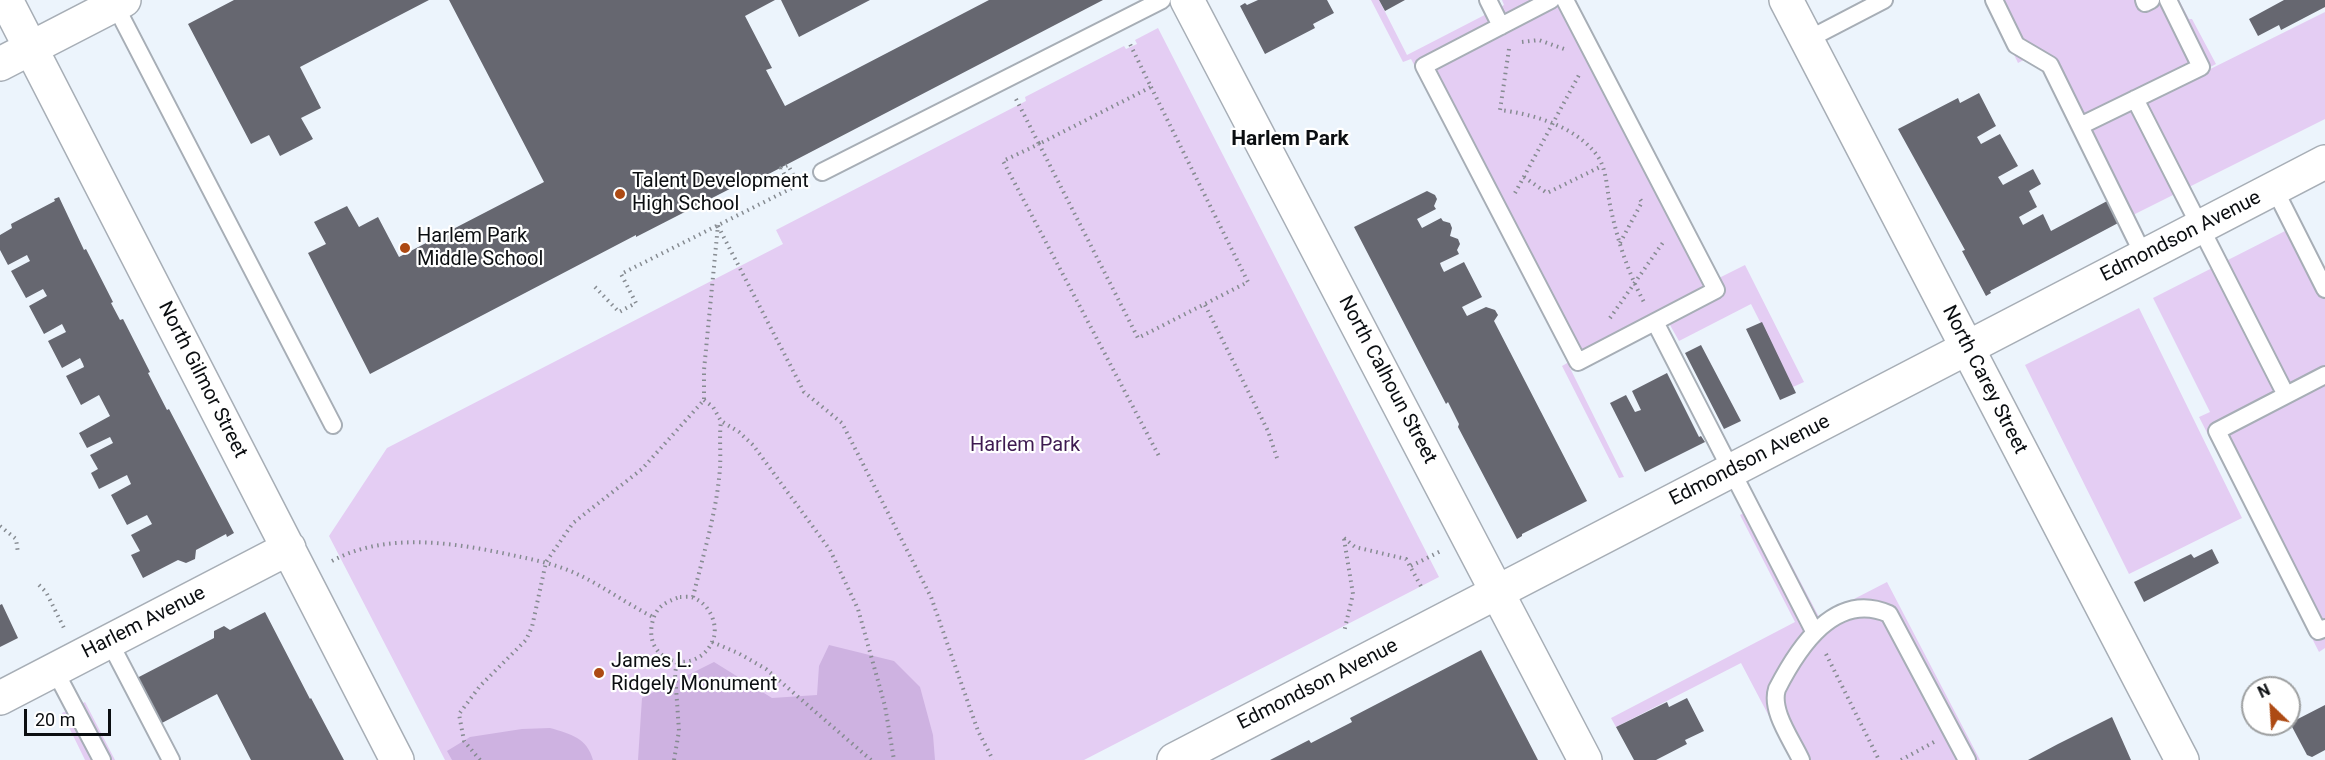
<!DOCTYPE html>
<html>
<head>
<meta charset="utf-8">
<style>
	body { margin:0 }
	#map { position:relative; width:2325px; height:760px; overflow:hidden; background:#ecf4fc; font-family:Roboto,sans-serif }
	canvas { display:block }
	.north { position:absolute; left:2241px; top:676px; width:60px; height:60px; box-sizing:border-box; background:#fff; border:2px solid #9d9fa0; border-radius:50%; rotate:335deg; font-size:16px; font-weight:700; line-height:24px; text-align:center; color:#0b0e11 }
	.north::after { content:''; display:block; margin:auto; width:21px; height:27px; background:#ad4a13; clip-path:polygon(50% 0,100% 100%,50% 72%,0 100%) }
	.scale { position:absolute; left:24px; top:709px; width:87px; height:27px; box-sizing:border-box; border:3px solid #0b0e11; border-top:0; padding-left:8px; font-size:18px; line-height:21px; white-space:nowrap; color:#0b0e11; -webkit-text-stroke:4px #fff; paint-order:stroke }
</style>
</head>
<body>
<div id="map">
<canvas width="2325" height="760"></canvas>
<div class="north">N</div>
<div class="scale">20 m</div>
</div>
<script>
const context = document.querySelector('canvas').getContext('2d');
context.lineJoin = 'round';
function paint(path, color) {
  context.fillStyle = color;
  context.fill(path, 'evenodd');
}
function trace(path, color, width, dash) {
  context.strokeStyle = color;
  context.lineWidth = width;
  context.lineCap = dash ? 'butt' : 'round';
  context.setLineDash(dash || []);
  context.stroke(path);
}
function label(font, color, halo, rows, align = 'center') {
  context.font = font + ' Roboto,sans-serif';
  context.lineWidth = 4.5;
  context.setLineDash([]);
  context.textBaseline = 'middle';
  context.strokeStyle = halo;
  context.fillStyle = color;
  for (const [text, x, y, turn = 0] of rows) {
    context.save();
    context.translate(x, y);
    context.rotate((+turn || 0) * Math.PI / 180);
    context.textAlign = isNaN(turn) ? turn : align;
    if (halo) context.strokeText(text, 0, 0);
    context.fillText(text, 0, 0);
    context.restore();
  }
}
const green = new Path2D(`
	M1371,0H1379L1407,55L1504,5L1502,0H1571L1717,279L1745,265L1804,382L1793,387L1751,304L1679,341L1666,318L1570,368L1624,477L1619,478L1562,366L1569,362L1411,59L1403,62Z
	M1988,0H2179L2189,19H2192L2216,64L2148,100L2325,12V119L2133,215L2091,129L2078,136L2035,54L2018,63Z
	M1158,28L1439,577L1084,760H445L329,536L387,448L783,244L776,230L1026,101L1025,97L1124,46L1126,49L1137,44L1135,40Z
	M2289,229L2325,276V648L2319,652L2199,417L2210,412L2153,298Z
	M2139,308L2242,518L2129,574L2025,365Z
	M1760,505L1819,617L1887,582L1980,760H1792L1741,663L1616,727L1611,718L1795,622L1740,515Z
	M85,702L115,760H85L62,713Z`);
const forest = new Path2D(`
	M829,645L894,661L920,687L933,735L935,760H638L642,698L714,662L772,698L817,695L819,666Z
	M550,728C571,734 587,738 593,760H452L447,751L470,737L522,729Z`);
const building = new Path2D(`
	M234,0H429L300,67L321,108L301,118L313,139L280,156L269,135L251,144L188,24Z
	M449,0H775L745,16L772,68L766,70L785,106L989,0H1103L759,179L757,175L636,237V235L370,374L308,253L326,244L314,222L347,206L359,227L378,217L399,257L544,182Z
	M781,0H870L799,37Z
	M1258,0H1327L1334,13L1313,24L1315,28L1265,54L1240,6L1245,3L1247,5Z
	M1379,0H1405L1385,11Z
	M2284,0H2325V7L2281,30L2279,25L2258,36L2249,19Z
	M1979,93L1996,126L1977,137L1981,144L2000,134L2018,166L1998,177L2003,185L2033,169L2041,184L2029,191L2037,207L2019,217L2023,225L2043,214L2051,231L2109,200L2120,222L1990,291L1991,293L1986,296L1962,251L1965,250L1898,129L1958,98L1960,103Z
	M1427,191L1435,195L1437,199L1434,206L1436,209L1417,219L1422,228L1441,218L1443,221L1450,223L1452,228L1450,236L1458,239L1460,244L1457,250L1459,254L1440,263L1441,266L1444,272L1464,262L1482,297L1462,307L1467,316L1486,307L1495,310L1498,315L1494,321L1587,501L1522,534V536L1517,539L1458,427L1459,424L1448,402L1446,404L1354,227Z
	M59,197L84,250L86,249L113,302L111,303L120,320L123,319L150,372L148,373L167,410L169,409L234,533L227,537L226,534L196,550L195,559L186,563L178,560L143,578L131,555L140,551L131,535L152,524L147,515L127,525L111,495L131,484L127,475L99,489L91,473L98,469L90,455L113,443L110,437L87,448L79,433L110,416L99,395L81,405L66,376L84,367L83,364L80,358L62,368L48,341L66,332L62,324L44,334L29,306L47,296L43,289L26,298L11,271L30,261L27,255L8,265L0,250V235L12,228L11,224L55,201L54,199Z
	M1762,322L1796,393L1780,400L1746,329Z
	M1701,345L1741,421L1724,429L1685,353Z
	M1667,373L1699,437L1701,436L1705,442L1645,472L1610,403L1626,395L1635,412L1641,410L1632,391Z
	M2212,549L2219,563L2144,602L2134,582L2191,554L2194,558Z
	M2,604L18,638L0,647V605Z
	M265,612L310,699L311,698L344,760H251L217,694L160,724L135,679L214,638V631L224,626L230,630Z
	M1481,650L1538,760H1270L1309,740L1311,743L1352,722L1350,718Z
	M1687,698L1704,731L1685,740L1687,744L1656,760H1634L1616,727L1667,702L1669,707Z
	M2325,705V750L2312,757L2307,755L2290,723Z
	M2112,717L2131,760H2028L2058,744Z`);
const path = new Path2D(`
	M1522,42L1539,40L1564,49
	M1509,49L1500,110C1534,114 1581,128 1600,160C1607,174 1607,190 1610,205C1617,239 1628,273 1645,304
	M1151,87L1248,282L1138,338L1039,144L1003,161L1160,458
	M1016,99L1039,144L1151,87L1129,42
	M1524,177L1547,193L1602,166
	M1515,193L1579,75
	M718,226L804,392L842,423L931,597L978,731L993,760
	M1620,243L1642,202L1640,199
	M595,287L619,312L636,303L621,274L792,188L781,168L788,165L798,184L804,182
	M1205,305L1268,431L1277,458
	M1610,318L1664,241
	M704,400L713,407L721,421L739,432L753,445L830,550L858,609L885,706L894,760
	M0,526L16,539L18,553
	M1344,538L1355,547L1406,559L1423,590
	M1344,539L1353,594L1344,632
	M332,561C387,531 457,543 516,556C536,560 558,565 577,574C603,586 627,604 653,617
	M1411,566L1441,551
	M39,585L46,592L64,628
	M680,597C684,597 690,596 694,598C709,604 719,624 713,640C698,677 644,664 652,624C655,607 665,602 680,597Z
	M693,597C703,555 717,511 720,468C721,453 719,437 721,421
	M712,642L738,653L766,669L871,760
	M1826,654L1879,760
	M480,760L464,741L459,714L480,686L526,640L532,627L546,562L573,523L642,469L704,400V370L718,225
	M674,760L679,731L675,673L677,663
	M1901,760L1934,742`);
const service = new Path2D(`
	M1488,0L1501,26
	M1551,0L1424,66L1578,362L1716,290L1565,0
	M1994,0L2016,45L2050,65L2144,256
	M2144,0L2145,3L2151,0
	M115,5L333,425
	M1807,40L1884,0
	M2135,99L2286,395
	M2080,126L2201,67L2168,0
	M822,172L1162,0
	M2274,188L2325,289
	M1655,322L1814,631
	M2325,375L2217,431L2318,631L2325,628
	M109,641L171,760
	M54,669L102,760
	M1801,760C1792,740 1770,711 1777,689C1798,648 1835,590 1889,614L1967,760`);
const minor = new Path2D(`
	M6,0L397,760
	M0,64L124,0
	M0,698L289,548`);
const tertiary = new Path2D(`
	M1187,0L1585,760
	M1967,348L2325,162`);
const secondary = new Path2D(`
	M1786,0L2182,760
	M1174,760L1967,348`);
const markers = [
	[620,194,6,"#ad4a13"],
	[405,248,6,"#ad4a13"],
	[599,673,6,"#ad4a13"]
];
const poiNames = [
	["Talent Development",632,182],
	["High School",632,205],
	["Harlem Park",417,237],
	["Middle School",417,260],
	["James L.",611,662],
	["Ridgely Monument",611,685]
];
const streetNames = [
	["Edmondson Avenue",2181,237,-27],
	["North Gilmor Street",202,380,63],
	["North Calhoun Street",1387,380,62],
	["North Carey Street",1984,380,63],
	["Edmondson Avenue",1750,461,-27],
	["Harlem Avenue",144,623,-27],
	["Edmondson Avenue",1318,685,-27]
];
const parkNames = [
	["Harlem Park",1025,446]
];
const neighbourhoodNames = [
	["Harlem Park",1290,140]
];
paint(green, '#e4cdf3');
paint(forest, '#ceb2e1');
paint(building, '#666770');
trace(service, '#a7aeb6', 20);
trace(minor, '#a7aeb6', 36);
trace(tertiary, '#a7aeb6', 36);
trace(secondary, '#a7aeb6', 36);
trace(path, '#868b91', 4, [1.5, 4.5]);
trace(service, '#fff', 16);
trace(minor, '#fff', 33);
trace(tertiary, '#fff', 33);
trace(secondary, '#fff', 33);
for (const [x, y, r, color] of markers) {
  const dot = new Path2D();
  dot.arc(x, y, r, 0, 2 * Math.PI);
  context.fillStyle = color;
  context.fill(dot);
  trace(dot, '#fff', 2);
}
label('20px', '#0b0e11', '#fff', poiNames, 'left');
label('20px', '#0b0e11', '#fff', streetNames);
label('20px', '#3e1a51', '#fff', parkNames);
label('bold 21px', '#0b0e11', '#fff', neighbourhoodNames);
</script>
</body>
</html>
